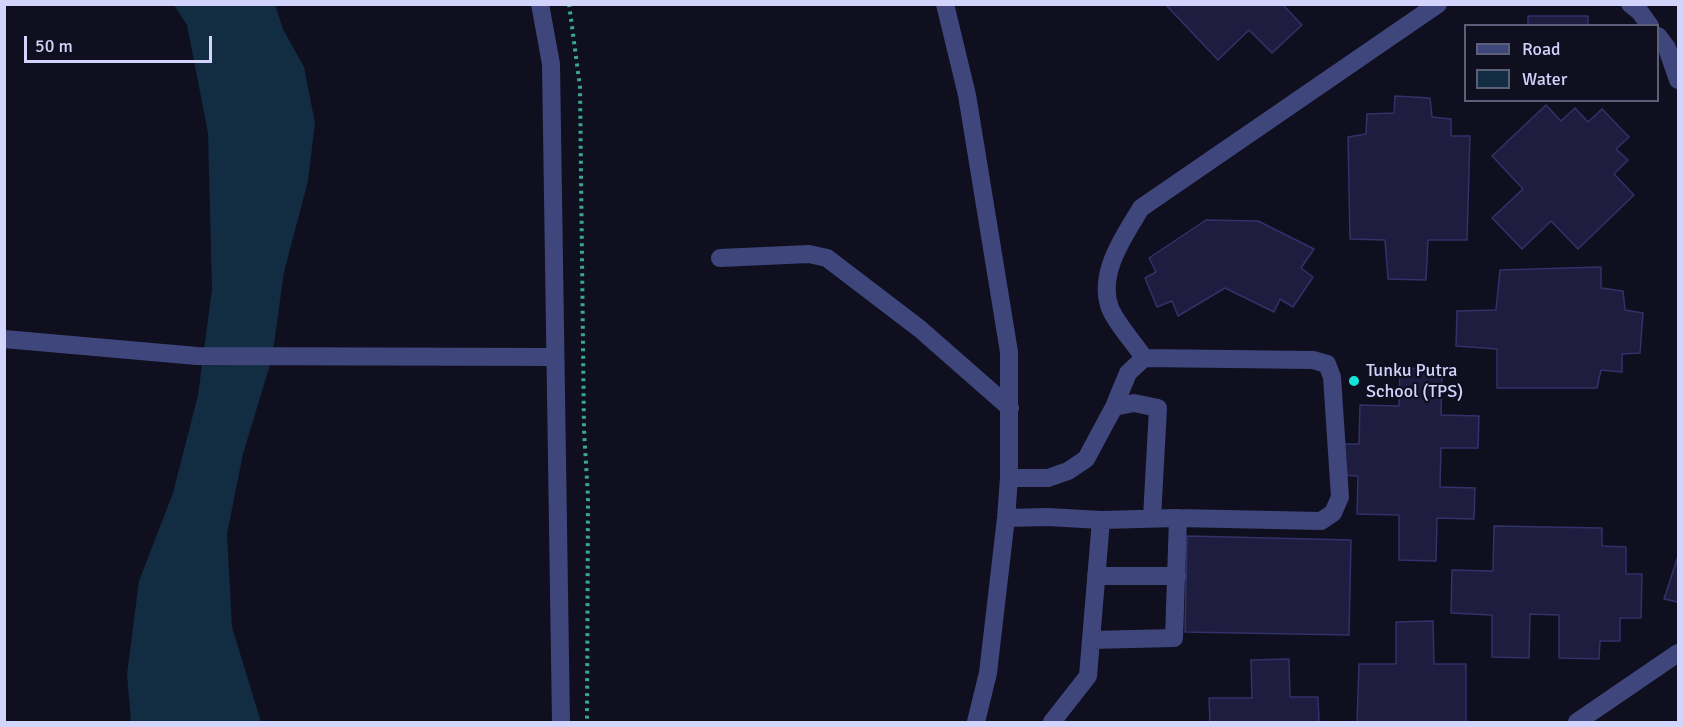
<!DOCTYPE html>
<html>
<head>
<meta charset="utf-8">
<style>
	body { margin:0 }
	#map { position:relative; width:1683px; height:727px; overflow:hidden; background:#0f0f20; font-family:Signika,sans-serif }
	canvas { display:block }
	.frame { position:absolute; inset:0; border:6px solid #d2d4fb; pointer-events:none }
	.legend { position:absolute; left:1464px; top:24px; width:195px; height:78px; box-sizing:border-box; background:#0f0f20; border:2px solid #5d5e78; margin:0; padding:8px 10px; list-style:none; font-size:18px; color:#d2d4fb }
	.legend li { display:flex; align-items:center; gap:12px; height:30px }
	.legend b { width:30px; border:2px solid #5d5e78 }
	.scale { position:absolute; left:24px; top:36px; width:188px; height:27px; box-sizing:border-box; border:3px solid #d2d4fb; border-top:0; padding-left:8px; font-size:18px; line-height:21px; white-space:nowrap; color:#d2d4fb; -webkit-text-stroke:4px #0f0f20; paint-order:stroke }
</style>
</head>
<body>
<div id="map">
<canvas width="1683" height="727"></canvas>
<div class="frame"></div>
<ul class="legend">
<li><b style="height:8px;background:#3f467b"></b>Road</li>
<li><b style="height:16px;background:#122c41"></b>Water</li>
</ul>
<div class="scale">50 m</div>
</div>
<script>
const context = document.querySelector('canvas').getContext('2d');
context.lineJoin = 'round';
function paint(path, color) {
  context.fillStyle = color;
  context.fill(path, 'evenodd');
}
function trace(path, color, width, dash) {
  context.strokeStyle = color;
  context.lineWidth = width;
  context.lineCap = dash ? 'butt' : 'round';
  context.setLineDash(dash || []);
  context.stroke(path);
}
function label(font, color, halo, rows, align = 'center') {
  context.font = font + ' Signika,sans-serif';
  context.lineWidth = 4.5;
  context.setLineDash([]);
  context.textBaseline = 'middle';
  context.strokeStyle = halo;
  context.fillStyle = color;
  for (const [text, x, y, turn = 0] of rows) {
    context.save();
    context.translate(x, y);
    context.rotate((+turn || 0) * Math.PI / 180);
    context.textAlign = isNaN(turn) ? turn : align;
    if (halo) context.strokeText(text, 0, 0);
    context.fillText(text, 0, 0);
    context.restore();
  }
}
const water = new Path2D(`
	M174,5H275L283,29L304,67L315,123L308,181L284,272L272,358L243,454L227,534L232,627L261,722H131L127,674L139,581L173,493L198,395L212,289L208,133L187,25Z`);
const building = new Path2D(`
	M1165,4H1282L1302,25L1272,53L1249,30L1218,60Z
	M1528,16H1588V26H1528Z
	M1395,96L1430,98L1432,117L1451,119V136H1470L1467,240H1428L1426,280L1388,279L1385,240L1350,239L1348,137L1366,134L1367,114L1394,113Z
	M1546,105L1561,121L1575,108L1588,122L1602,109L1629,137L1616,149L1628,160L1614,174L1634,195L1578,249L1551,221L1522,249L1492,218L1523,189L1492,156Z
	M1206,220L1258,221L1314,249L1301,268L1313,277L1293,307L1280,299L1274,312L1225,288L1178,316L1172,301L1157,307L1145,278L1156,272L1149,258Z
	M1601,267V288L1623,291L1625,310L1643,313L1640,353L1622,354V372L1601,370L1597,388H1497V349L1456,346L1457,311L1496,310L1500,270Z
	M1400,368L1442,369L1441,415L1479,416L1478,448H1441L1440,487L1475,488L1474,519L1437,518L1436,561L1399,560V515L1357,514L1358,476L1341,475V444H1359L1360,405L1399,406Z
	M1494,526L1602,528V546L1626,547V574H1642L1641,618H1620V641H1600L1599,659L1559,658V615L1530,614L1529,658L1492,657V615L1451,613L1452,570L1493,571Z
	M1187,536L1351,540L1349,635L1185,632Z
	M1678,556V602L1664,599Z
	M1433,621L1434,664H1466V722H1357L1359,664H1396V622Z
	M1289,659L1290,697H1318L1319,722H1210L1209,698H1252L1251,660Z`);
const path = new Path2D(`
	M569,4L580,87L584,430L588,497L587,722`);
const minor = new Path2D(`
	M540,4L551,64L561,722
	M945,4L967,95L1009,352V478L1006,518L988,673L976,722
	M1630,4L1640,12L1650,26
	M1658,36L1667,48L1678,80
	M720,258L809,254L827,258L920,329L1010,408
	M4,339L197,356L554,357
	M1144,358C1134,342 1117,325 1110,308C1097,273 1125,235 1141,208L1438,4
	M1114,407L1134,403L1158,408L1152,518
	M1006,518L1048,517L1101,520L1178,518L1321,521L1333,513L1340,497L1332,377L1327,364L1313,360L1144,358L1128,373L1114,407L1086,459L1068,471L1048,478H1009
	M1096,576H1177
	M1091,640L1174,638L1178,518
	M1052,722L1088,676L1101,520
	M1577,722L1678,653`);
const markers = [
	[1354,381,6,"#15e4d8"]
];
const poiNames = [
	["Tunku Putra",1366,371],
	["School (TPS)",1366,392]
];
paint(water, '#122c41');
paint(building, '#1e1d3f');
trace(building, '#333169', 1.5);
trace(path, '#39a890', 4, [3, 4.5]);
trace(minor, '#3f467b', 18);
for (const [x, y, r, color] of markers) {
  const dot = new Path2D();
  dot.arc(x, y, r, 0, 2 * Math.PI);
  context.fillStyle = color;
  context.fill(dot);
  trace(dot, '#0f0f20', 2);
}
label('18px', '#d2d4fb', '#0f0f20', poiNames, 'left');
</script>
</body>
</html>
